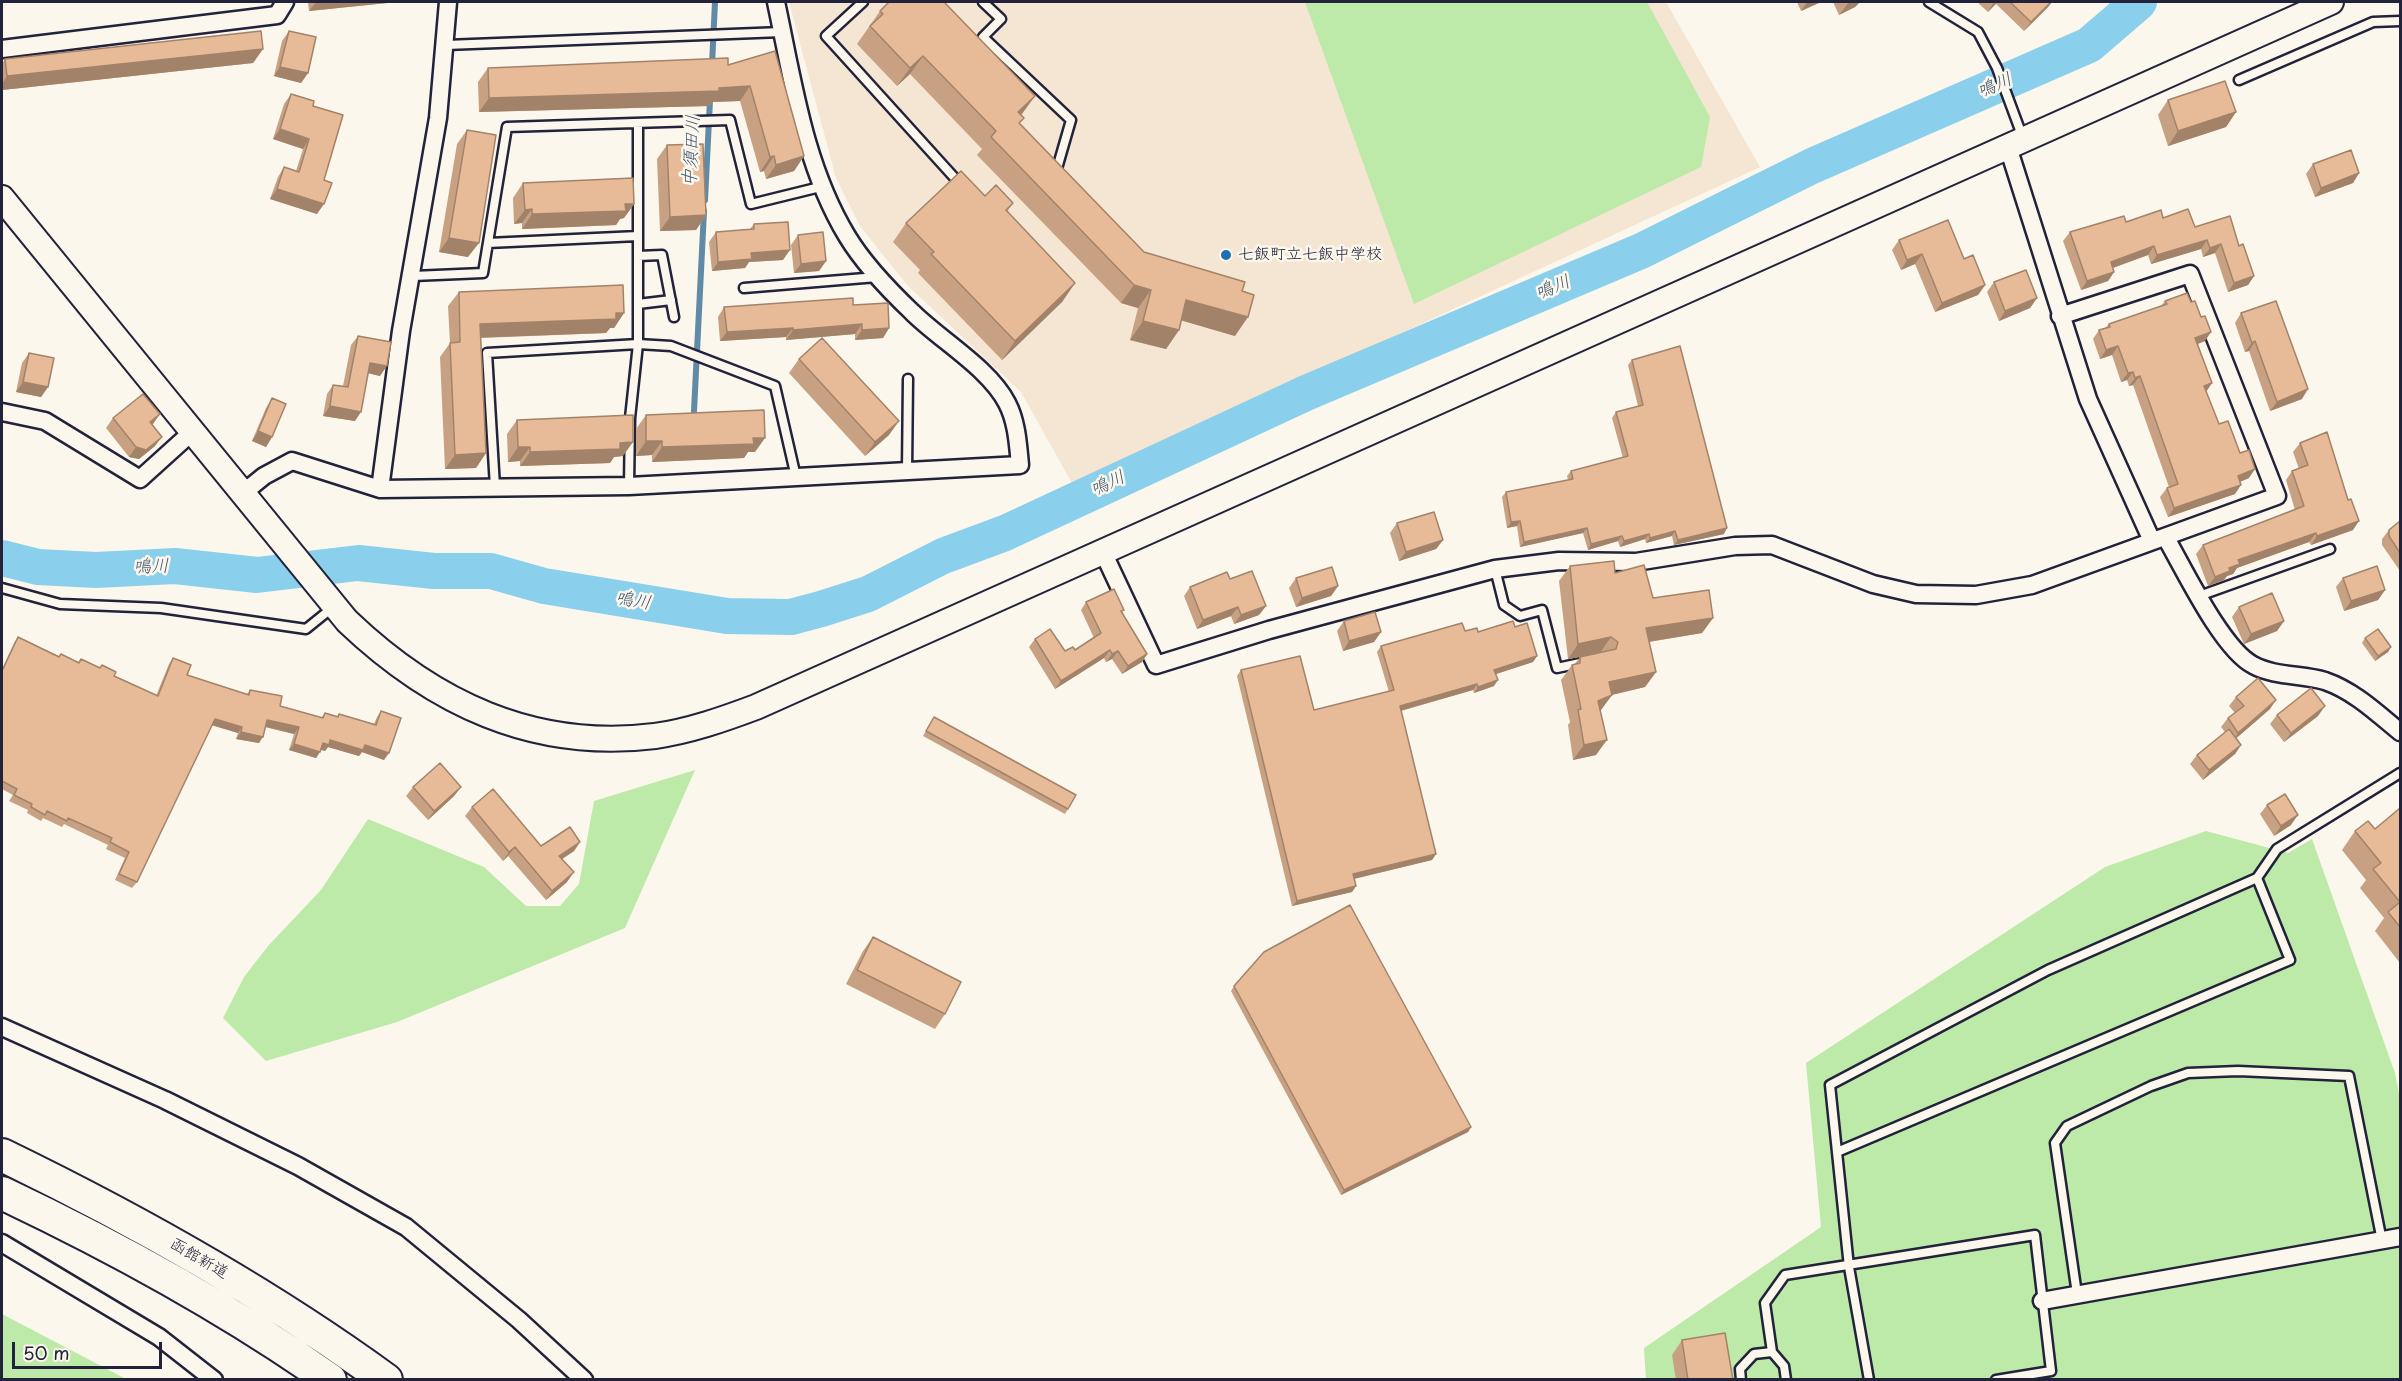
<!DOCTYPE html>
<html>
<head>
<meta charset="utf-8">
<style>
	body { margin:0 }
	#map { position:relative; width:2402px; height:1381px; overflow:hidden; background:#fbf7ec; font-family:"Playpen Sans",sans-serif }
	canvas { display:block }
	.frame { position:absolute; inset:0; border:3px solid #22223b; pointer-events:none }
	.scale { position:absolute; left:12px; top:1342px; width:150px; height:27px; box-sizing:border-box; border:3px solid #22223b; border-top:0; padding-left:8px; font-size:18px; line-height:21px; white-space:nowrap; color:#22223b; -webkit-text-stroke:4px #fbf7ec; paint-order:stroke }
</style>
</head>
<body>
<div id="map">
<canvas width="2402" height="1381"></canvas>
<div class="frame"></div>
<div class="scale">50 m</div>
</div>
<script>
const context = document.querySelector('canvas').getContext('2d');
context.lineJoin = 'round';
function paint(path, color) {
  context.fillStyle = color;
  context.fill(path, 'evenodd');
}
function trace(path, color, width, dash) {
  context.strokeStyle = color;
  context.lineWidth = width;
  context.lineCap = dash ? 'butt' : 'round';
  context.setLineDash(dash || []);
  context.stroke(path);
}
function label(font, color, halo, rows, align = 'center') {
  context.font = font + ' "Playpen Sans","Klee One",sans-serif';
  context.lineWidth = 5;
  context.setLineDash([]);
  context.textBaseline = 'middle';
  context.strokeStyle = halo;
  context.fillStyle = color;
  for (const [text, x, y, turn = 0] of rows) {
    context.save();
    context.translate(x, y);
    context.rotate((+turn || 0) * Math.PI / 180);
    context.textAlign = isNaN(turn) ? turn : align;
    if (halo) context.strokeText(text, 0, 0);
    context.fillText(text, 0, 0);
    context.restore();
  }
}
const built = new Path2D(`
	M789,2H1666L1760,167L1073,485L1021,392L907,285L860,226L836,178Z`);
const green = new Path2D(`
	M1305,2H1647L1710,117L1701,167L1414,304Z
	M695,770L625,928L397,1022L266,1061L223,1018L244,977L268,946L321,890L368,819L484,867L526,906H560L579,884L594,801Z
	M2206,831L2288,853L2312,839L2395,1073L2400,1099V1379L1646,1380L1644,1348L1821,1227L1806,1063L2105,867Z
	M2,1314L126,1379H2Z`);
const stream = new Path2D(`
	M712,65L715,2
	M705,200L710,100
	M694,411L704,211`);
const river = new Path2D(`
	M2,558L38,567L96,570L175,566L257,575L358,563L434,571H491L544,586L727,616L791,617L821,609L868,594L943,556L1005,533L1306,393L1641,251L1812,166L2089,45L2139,2`);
const lane = new Path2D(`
	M863,2L826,36L961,185
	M983,2L1001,19L983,37L1071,120L1056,172
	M1929,2L1978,32L1997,68L2023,138
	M446,45L782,32
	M2239,80L2373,22L2400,21
	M488,243L638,236
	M638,256L662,255L674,317
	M413,276L483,273L507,127L730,120L751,204L820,187
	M744,288L877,277
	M638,304L671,300
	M907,471L908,379
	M629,486L630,418L638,344V123
	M495,487L487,353L638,344L671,346L775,386L796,477
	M1495,569L1504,605L1520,616L1542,610L1557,668L1585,662
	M2,588L60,604L161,608L306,629L332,608
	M2199,596L2330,549
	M1837,1152L2290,960L2257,878
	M2077,1294L2055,1143L2067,1126L2151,1086L2188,1073L2238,1071L2349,1076L2382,1241
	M1741,1380L1740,1369L1754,1354L1772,1352
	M1786,1380L1784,1366L1772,1352L1765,1303L1785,1275L2035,1235L2051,1371L1996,1380
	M1869,1380L1849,1267L1830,1085L2048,970L2257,878L2277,849L2400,773`);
const street = new Path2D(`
	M2,49L277,15L285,2
	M2008,147L2088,399L2152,541
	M2,412L45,421L140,479L192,432
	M380,489L401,331L438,118L448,2
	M243,493L264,476L292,461L380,489L629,486L1020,465C1018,445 1017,422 1007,403C989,368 940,340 912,312C891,292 862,261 847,236C804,165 793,81 776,2
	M2166,538C2184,569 2222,649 2253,665C2275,677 2302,674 2325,681C2354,691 2377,713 2400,732
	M1103,552L1156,665L1269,630L1495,569L1559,561L1636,562L1735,546L1772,545L1873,584L1916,594L1976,595L2032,585L2277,496L2190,274L2060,316
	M2,1027L165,1100L298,1166L406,1227L519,1320L584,1380
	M2,1243L159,1337L214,1380
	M2042,1301L2400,1237`);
const secondary = new Path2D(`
	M2,198L347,621C433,703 533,751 655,736C690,731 724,719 756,707L2331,2`);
const highway = new Path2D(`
	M2,1155C136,1220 265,1292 386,1380
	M2,1193C116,1247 226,1307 330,1380`);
const wall = new Path2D(`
	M308,2H397L309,11Z
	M1797,2H1821L1801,11Z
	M1833,2H1860L1855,7L1839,15Z
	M1977,2H2052L2048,7L2024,31L1996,4L1988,12Z
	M880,11L1021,115L1020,123L1144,252L1242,291L1235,336L1181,320L1179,330L1166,349L1130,340L1138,308L1121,303L977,155L982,149L910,74L897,86L857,44Z
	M289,31L308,73L301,83L274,76L282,41Z
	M263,49L253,63L2,90V64L5,59Z
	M775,51L804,156L794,171L766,179L764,171L760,172L740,101L712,102L709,106L479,112L478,82L488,68L728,65Z
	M291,94L313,106L324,180L317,214L270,199L278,177L284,167L296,171L303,149L273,139L284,104Z
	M2168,100L2236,112L2226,127L2168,146L2158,115Z
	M467,130L468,257L439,252L457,144Z
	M667,145L706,215L696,230L660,231L657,159Z
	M2313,164L2359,173L2353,183L2315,197L2306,174Z
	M523,183L634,204L624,218L620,219L616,225L522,229V223L514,224L513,198Z
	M985,196L1013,203L1007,212L1075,283L1062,302L1002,360L918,273L920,270L893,242L906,223Z
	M2163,218L2195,227L2239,246L2254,276L2248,285L2228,292L2215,253L2203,257L2201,249L2151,264L2148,255L2113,268L2114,272L2108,281L2081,290L2063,241L2070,232L2126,222Z
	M754,224L783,260L749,262L745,268L712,271L709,242L716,232L750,229Z
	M798,235L826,261L819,271L794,273L791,245Z
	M1899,240L1964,259L1985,285L1978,295L1935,312L1915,264L1901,270L1892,250Z
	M1994,282L2037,298L2030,308L1999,321L1987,292Z
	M459,292L624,313L614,328H610L606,333L481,338L486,453L476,468L445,469L440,357L450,343L448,306Z
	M2165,301L2205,341L2198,344L2212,383L2206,391L2219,424L2249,478L2240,482L2235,494L2168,517L2160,497L2167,488L2169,487L2133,385L2129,386L2127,380L2121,382L2112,355L2100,359L2093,339L2099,330L2105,328L2109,324L2161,306Z
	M853,305L889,328L883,338L855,340V334L786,340V337L720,341L718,317L724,307Z
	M2241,313L2302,399L2270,411L2249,351L2245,352L2235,323Z
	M358,336L380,376L368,373L355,421L323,416L327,394L333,385L343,386L351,345Z
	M29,353L48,387L41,397L16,392L22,363Z
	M799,359L889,435L865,456L789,373Z
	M1632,360L1724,534L1674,545L1672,536L1646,543L1645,539L1620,547L1618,541L1588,550L1583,533L1520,547L1517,526L1507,528L1502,497L1506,492L1568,480L1567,476L1571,471L1623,458L1612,418L1616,412L1638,406L1628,365Z
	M272,398V437L266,447L252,441L266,408Z
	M646,415L755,452H748L744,458L652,462V455L636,456V429Z
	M113,418L152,425L155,446L139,459L129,457L106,428Z
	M517,420L623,456L614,457L610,463L520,466V461L508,462L507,434Z
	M2300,443L2353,530L2311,545L2309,542L2237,568L2233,574L2227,576L2224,580L2208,586L2196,554L2203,545L2295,510L2286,480L2292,471L2299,469L2293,452Z
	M2400,521V571L2382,545V539L2389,530Z
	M1397,523L1443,540L1436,549L1399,561L1390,533Z
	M1570,566L1615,573L1653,598L1713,618L1702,633L1649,642L1656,672L1645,687L1612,695L1600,711L1596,755L1573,760L1568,725L1570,722L1561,680L1572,665H1574L1580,657L1568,659L1559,581Z
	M1296,578L1338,586L1331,596L1296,607L1289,588Z
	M2343,578L2385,590L2378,600L2344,611L2336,587Z
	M1230,579L1266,606L1259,615L1234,624L1231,616L1197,629L1184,596L1190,587Z
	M1086,602L1122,613L1147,654L1142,662L1122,674L1112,659L1106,662L1104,658L1055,689L1029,647L1035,639L1065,651L1075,650L1094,638L1081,610Z
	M2239,607L2284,621L2277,631L2244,644L2232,617Z
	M1344,621L1381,632L1374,642L1343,651L1337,631Z
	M1515,627L1537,656L1533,662L1496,674L1494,686L1474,693L1473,690L1401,711L1436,854L1432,860L1354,879L1356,886L1352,892L1292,906L1237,676L1241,670L1314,710L1389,692L1377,652L1381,646L1465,631L1478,632Z
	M18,637L59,656L78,662L81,659L114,676L156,696L169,664L173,658L187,675L247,694L250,690L280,706L321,718L325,713L337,716L339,714L374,724L377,717L381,711L384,760L362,752L359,756L328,747L325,751L321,750L316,758L289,750L294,734L265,727L259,743L236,739L238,733L212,725L137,882L132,888L115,880L125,858L106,849L108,845L64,824L62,827L43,818L41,821L27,813L28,810L9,801L13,795L2,789V669L14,643Z
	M2365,638L2391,647L2388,652L2375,661L2362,643Z
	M2236,697L2270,709L2236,738L2241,745L2235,754L2203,780L2190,764L2197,755L2225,732L2221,727L2228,718L2235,713L2229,706Z
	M2277,715L2318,716L2284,742L2270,724Z
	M934,717L1068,809L1065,814L923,736Z
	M413,787H461L454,796L428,820L406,796Z
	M2267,805L2291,825L2274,836L2260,814Z
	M472,807L541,846L580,842L574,851L562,859L567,882L546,900L508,856L503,861L465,816Z
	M2400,808V963L2375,931L2384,918L2360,888L2366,880L2342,850L2355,831L2375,829Z
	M873,937L945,1014L935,1029L846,984L863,951Z
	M1234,986L1471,1127L1468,1132L1341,1195L1231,991Z
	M1682,1340L1733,1380H1676L1672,1355Z`);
const shadedWall = new Path2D(`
	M316,2H397L309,11Z
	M1807,2H1821L1801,11Z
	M1849,2H1860L1855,7L1839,15Z
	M1994,2H1997L1988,12Z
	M2051,2H2052L2048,7L2024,31L2031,22Z
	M263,49L253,63L2,90V84L7,76Z
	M923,56L910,74L897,86L910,68Z
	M280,67L308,73L301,83L274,76Z
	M750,86L740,101L712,102L709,106L479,112L489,98Z
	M1035,96L1022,114L1005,131L1018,112Z
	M2236,112L2226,127L2168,146L2178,131Z
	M280,129L309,139L303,149L273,139Z
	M774,156L764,171L760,172L770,157Z
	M804,156L794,171L766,179L776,165Z
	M2359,173L2353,183L2315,197L2321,188Z
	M277,189L324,204L317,214L270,199Z
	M625,204H634L624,218L620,219L616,225L522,229L532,214Z
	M532,209L522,223L514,224L525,210Z
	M706,215L696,230L660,231L670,217Z
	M449,238L479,243L468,257L439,252Z
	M2207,240L2201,249L2151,264L2157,255Z
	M2221,244L2215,253L2203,257L2210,248Z
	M2154,246L2148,255L2104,271L2111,262Z
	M790,250L783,260L749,262L745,268L712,271L718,262L751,253Z
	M1922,254L1915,264L1901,270L1907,260Z
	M826,261L819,271L794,273L801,264Z
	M2114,272L2108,281L2081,290L2087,281Z
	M2254,276L2248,285L2228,292L2234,283Z
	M1075,283L1062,302L1002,360L1015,341Z
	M1134,285L1151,290L1138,308L1121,303Z
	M1985,285L1978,295L1935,312L1942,303Z
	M2037,298L2030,308L1999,321L2005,311Z
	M1186,300L1248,317L1235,336L1173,318Z
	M624,313L614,328H610L606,333L470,338L480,324Z
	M1143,321L1179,330L1166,349L1130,340Z
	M862,324L855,334L786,340L793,330Z
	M793,328L786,337L720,341L727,332Z
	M889,328L883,338L855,340L862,330Z
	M2211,332L2205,341L2189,347L2195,338Z
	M2255,341L2249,351L2245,352L2252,343Z
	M2118,346L2112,355L2100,359L2106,350Z
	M370,363L387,366L380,376L363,372Z
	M2133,372L2127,380L2121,382L2128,373Z
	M2140,376L2133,385L2129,386L2135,378Z
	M23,382L48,387L41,397L16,392Z
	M2212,383L2206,392L2204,386Z
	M2308,389L2302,399L2270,411L2277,402Z
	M330,406L361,412L355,421L323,416Z
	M160,414L153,424L143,432L150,422Z
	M899,421L889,435L865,456L875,442Z
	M258,431L272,437L266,447L252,441Z
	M162,437L155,446L139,459L129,457L136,447Z
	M753,438H765L755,452H748L744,458L652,462L662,447Z
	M646,441H662L652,455L636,456Z
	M633,442L623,456L614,457L610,463L520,466L530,452Z
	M518,447H530L520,461L508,462Z
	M486,453L476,468L445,469L455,455Z
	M2255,469L2249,478L2232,485L2238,476Z
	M2241,485L2235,494L2168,517L2174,508Z
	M1520,521L1517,526L1507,528L1511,522Z
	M2359,521L2353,530L2311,545L2317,536Z
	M1587,528L1583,533L1520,547L1524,542Z
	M1727,528L1724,534L1674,545L1678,540Z
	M1675,531L1672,536L1646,543L1650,538Z
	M2316,533L2309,542L2237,568L2233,574L2227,576L2224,580L2208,586L2215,577L2229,568L2238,560Z
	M1649,534L1645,539L1620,547L1624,541Z
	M1622,536L1618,541L1588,550L1591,544Z
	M1443,540L1436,549L1399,561L1406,552Z
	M1338,586L1331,596L1296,607L1302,598Z
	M2385,590L2378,600L2344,611L2351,601Z
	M1266,606L1259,615L1234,624L1241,615Z
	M1238,607L1231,616L1197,629L1203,620Z
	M1713,618L1702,633L1635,644L1646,628Z
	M2284,621L2277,631L2244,644L2251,634Z
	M1381,632L1374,642L1343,651L1349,641Z
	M1611,637L1600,653L1568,659L1578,644Z
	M2391,647L2388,652L2375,661L2378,656Z
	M1110,650L1104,658L1055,689L1061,681Z
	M1118,651L1112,659L1106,662L1112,654Z
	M1147,654L1142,662L1122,674L1128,666Z
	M1537,656L1533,662L1490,676L1494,670Z
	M1656,672L1645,687L1598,698L1609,682Z
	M1498,680L1494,686L1474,693L1478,687Z
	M1477,684L1473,690L1396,712L1400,706Z
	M1612,695L1601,710L1587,716L1598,701Z
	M2276,700L2270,709L2232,742L2238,733Z
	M2325,706L2318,716L2284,742L2291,733Z
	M215,719L242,727L238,733L211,725Z
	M267,720L299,727L294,734L262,726Z
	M241,732L263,737L259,743L236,739Z
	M330,740L365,745L389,753L384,760L362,752L359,756L328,747L325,751L319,749L323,743Z
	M1607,740L1596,755L1573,760L1584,745Z
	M294,744L320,752L316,758L289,750Z
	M2241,745L2235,754L2203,780L2209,770Z
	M461,787L454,796L428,820L434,811Z
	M2298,815L2291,825L2274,836L2281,826Z
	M580,842L574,851L553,865L559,856Z
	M515,847L508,856L503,861L509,852Z
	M1436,854L1432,860L1349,880L1353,874Z
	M574,872L567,882L546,900L552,891Z
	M1356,886L1352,892L1292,906L1297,901Z
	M1471,1127L1468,1132L1341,1195L1344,1190Z`);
const building = new Path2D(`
	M889,2H944L1035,96L1018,112L1024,118L1019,123L1144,252L1245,282L1242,291L1254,295L1248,317L1186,300L1179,330L1143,321L1151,290L1134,285L991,137L996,131L923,56L910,68L870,26L883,14L880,11Z
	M2010,2H2051L2031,22Z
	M261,31L263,49L7,76L5,59Z
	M289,31L316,37L308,73L280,67Z
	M775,51L804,156L776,165L774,156L770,157L750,86L719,88V91L489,98L488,68L728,58V65Z
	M2225,81L2236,112L2178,131L2168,100Z
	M291,94L314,101L313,106L343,115L324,180L332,183L324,204L277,189L284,167L299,172L309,139L280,129Z
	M467,130L496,135L479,243L449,238Z
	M703,144L706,215L670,217L667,145Z
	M2351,150L2359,173L2321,188L2313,164Z
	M961,171L985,196L996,185L1013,203L1006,210L1075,283L1015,341L931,254L934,252L906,223Z
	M633,178L634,204H625L626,211L532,214V209L525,210L523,183Z
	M2188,209L2195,227L2230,216L2239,246L2243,244L2254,276L2234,283L2221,244L2210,248L2207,240L2157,255L2154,246L2111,262L2114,272L2087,281L2070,232L2124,216L2126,222L2161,210L2163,218Z
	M1948,220L1964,259L1973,255L1985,285L1942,303L1922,254L1907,260L1899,240Z
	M788,222L790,250L751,253L752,259L718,262L716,232L754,229V224Z
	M823,232L826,261L801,264L798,235Z
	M2026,270L2037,298L2005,311L1994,282Z
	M623,285L624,313H616V319L480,324L486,453L455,455L450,343L460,342L459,292Z
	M2187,293L2191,302L2195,301L2201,317L2205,316L2211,332L2195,338L2212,383L2204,386L2219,424L2228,421L2240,453L2249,450L2255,469L2238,476L2241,485L2174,508L2167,488L2178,484L2140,376L2135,378L2133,372L2128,373L2118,346L2106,350L2099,330L2110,327L2109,324L2167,304L2165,301Z
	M853,298V305L888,303L889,328L862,330V324L793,330V328L727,332L724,307Z
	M2276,301L2308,389L2277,402L2255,341L2252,343L2241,313Z
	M358,336L391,342L387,366L370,363L361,412L330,406L333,385L348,387Z
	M822,338L899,421L875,442L799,359Z
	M1680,346L1727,528L1678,540L1675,531L1650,538L1649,534L1624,541L1622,536L1591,544L1587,528L1524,542L1520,521L1511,522L1506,492L1573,479L1571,471L1628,456L1616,412L1643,405L1632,360Z
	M29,353L54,358L48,387L23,382Z
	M143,394L160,414L150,422L162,437L146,450L136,447L113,418Z
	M272,398L286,404L272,437L258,431Z
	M764,410L765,438H753L754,444L662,447V441H646V415Z
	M633,415V442L620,443V449L530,452V447H518L517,420Z
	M2327,432L2348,500L2351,499L2359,521L2317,536L2316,533L2238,560L2240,564L2229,568L2230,571L2215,577L2203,545L2304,506L2292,471L2308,465L2300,443Z
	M1434,512L1443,540L1406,552L1397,523Z
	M2400,521V553L2389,536V530Z
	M1614,561L1615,573L1644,565L1653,598L1709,590L1713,618L1646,628L1656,672L1609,682L1612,695L1598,701L1607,740L1584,745L1578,710L1581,709L1572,665L1580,663V657L1616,649L1618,642L1611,637L1578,644L1570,566Z
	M2377,566L2385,590L2351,601L2343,578Z
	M1332,567L1338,586L1302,598L1296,578Z
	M1252,571L1266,606L1241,615L1238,607L1203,620L1190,587L1227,572L1230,579Z
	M1114,589L1124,610L1121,611L1147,654L1128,666L1118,651L1112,654L1110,650L1061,681L1035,639L1050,629L1065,651L1073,647L1075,650L1101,633L1086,602Z
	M2272,593L2284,621L2251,634L2239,607Z
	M1375,612L1381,632L1349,641L1344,621Z
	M1513,621L1515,627L1527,623L1537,656L1494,670L1498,680L1478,687L1477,684L1400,706L1436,854L1353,874L1356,886L1297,901L1241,670L1300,656L1314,710L1394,690L1381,646L1462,623L1465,631L1477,628L1478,632Z
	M2378,629L2391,647L2378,656L2365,638Z
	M18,637L59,657L61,654L79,663L81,659L100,668L102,665L116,672L114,676L158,696L173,658L191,665L187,675L249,695L250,690L282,696L280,706L323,718L325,713L338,717L339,714L376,725L381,711L401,718L389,753L365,745L363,750L330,740L329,745L323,743L320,752L294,744L299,727L267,720L263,737L241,732L242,727L215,719L137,882L119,874L129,852L110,842L112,838L68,818L67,821L47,811L45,815L31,807L32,804L14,795L17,789L2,781V671Z
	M2258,678L2276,700L2238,733L2228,718L2244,706L2236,697Z
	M2311,688L2325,706L2291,733L2277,715Z
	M934,717L1076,795L1068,809L926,731Z
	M2229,729L2241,745L2209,770L2197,755Z
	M440,763L461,787L434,811L413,787Z
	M493,789L541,846L570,827L580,842L559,856L574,872L552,891L515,847L509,852L472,807Z
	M2285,794L2298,815L2281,826L2267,805Z
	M2400,808V927L2388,912L2400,902L2373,869L2381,863L2355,831L2368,821L2375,829Z
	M1350,905L1471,1127L1344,1190L1234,986L1264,952Z
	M873,937L961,982L945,1014L857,970Z
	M1725,1333L1733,1380H1688L1682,1340Z`);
const markers = [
	[1226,255,6,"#1f6fb2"]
];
const poiNames = [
	["七飯町立七飯中学校",1238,255]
];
const streetNames = [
	["函館新道",199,1259,30]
];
const waterNames = [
	["鳴川",1995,86,-24],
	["中須田川",692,151,-87],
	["鳴川",1553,288,-23],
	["鳴川",1108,484,-25],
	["鳴川",151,567,-2],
	["鳴川",633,601,9]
];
paint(built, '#f5e5d3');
paint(green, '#bdeaa8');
trace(stream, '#608aa5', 6);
trace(river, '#8ad0ec', 36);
trace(lane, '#22223b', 13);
trace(street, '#22223b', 21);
trace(secondary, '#22223b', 28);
trace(highway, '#22223b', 36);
trace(lane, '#fbf7ec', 8);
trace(street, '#fbf7ec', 16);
trace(secondary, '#fbf7ec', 24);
trace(highway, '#fbf7ec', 32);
paint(wall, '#c8a183');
paint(shadedWall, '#a2836a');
paint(building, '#e8bb98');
trace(building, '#a2836a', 1.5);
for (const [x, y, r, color] of markers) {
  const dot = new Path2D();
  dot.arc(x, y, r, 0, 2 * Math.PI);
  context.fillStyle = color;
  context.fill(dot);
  trace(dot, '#fbf7ec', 2);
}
label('16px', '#22223b', '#fbf7ec', poiNames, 'left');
label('16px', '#22223b', '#fbf7ec', streetNames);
label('italic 18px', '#415670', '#fbf7ec', waterNames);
</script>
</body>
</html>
